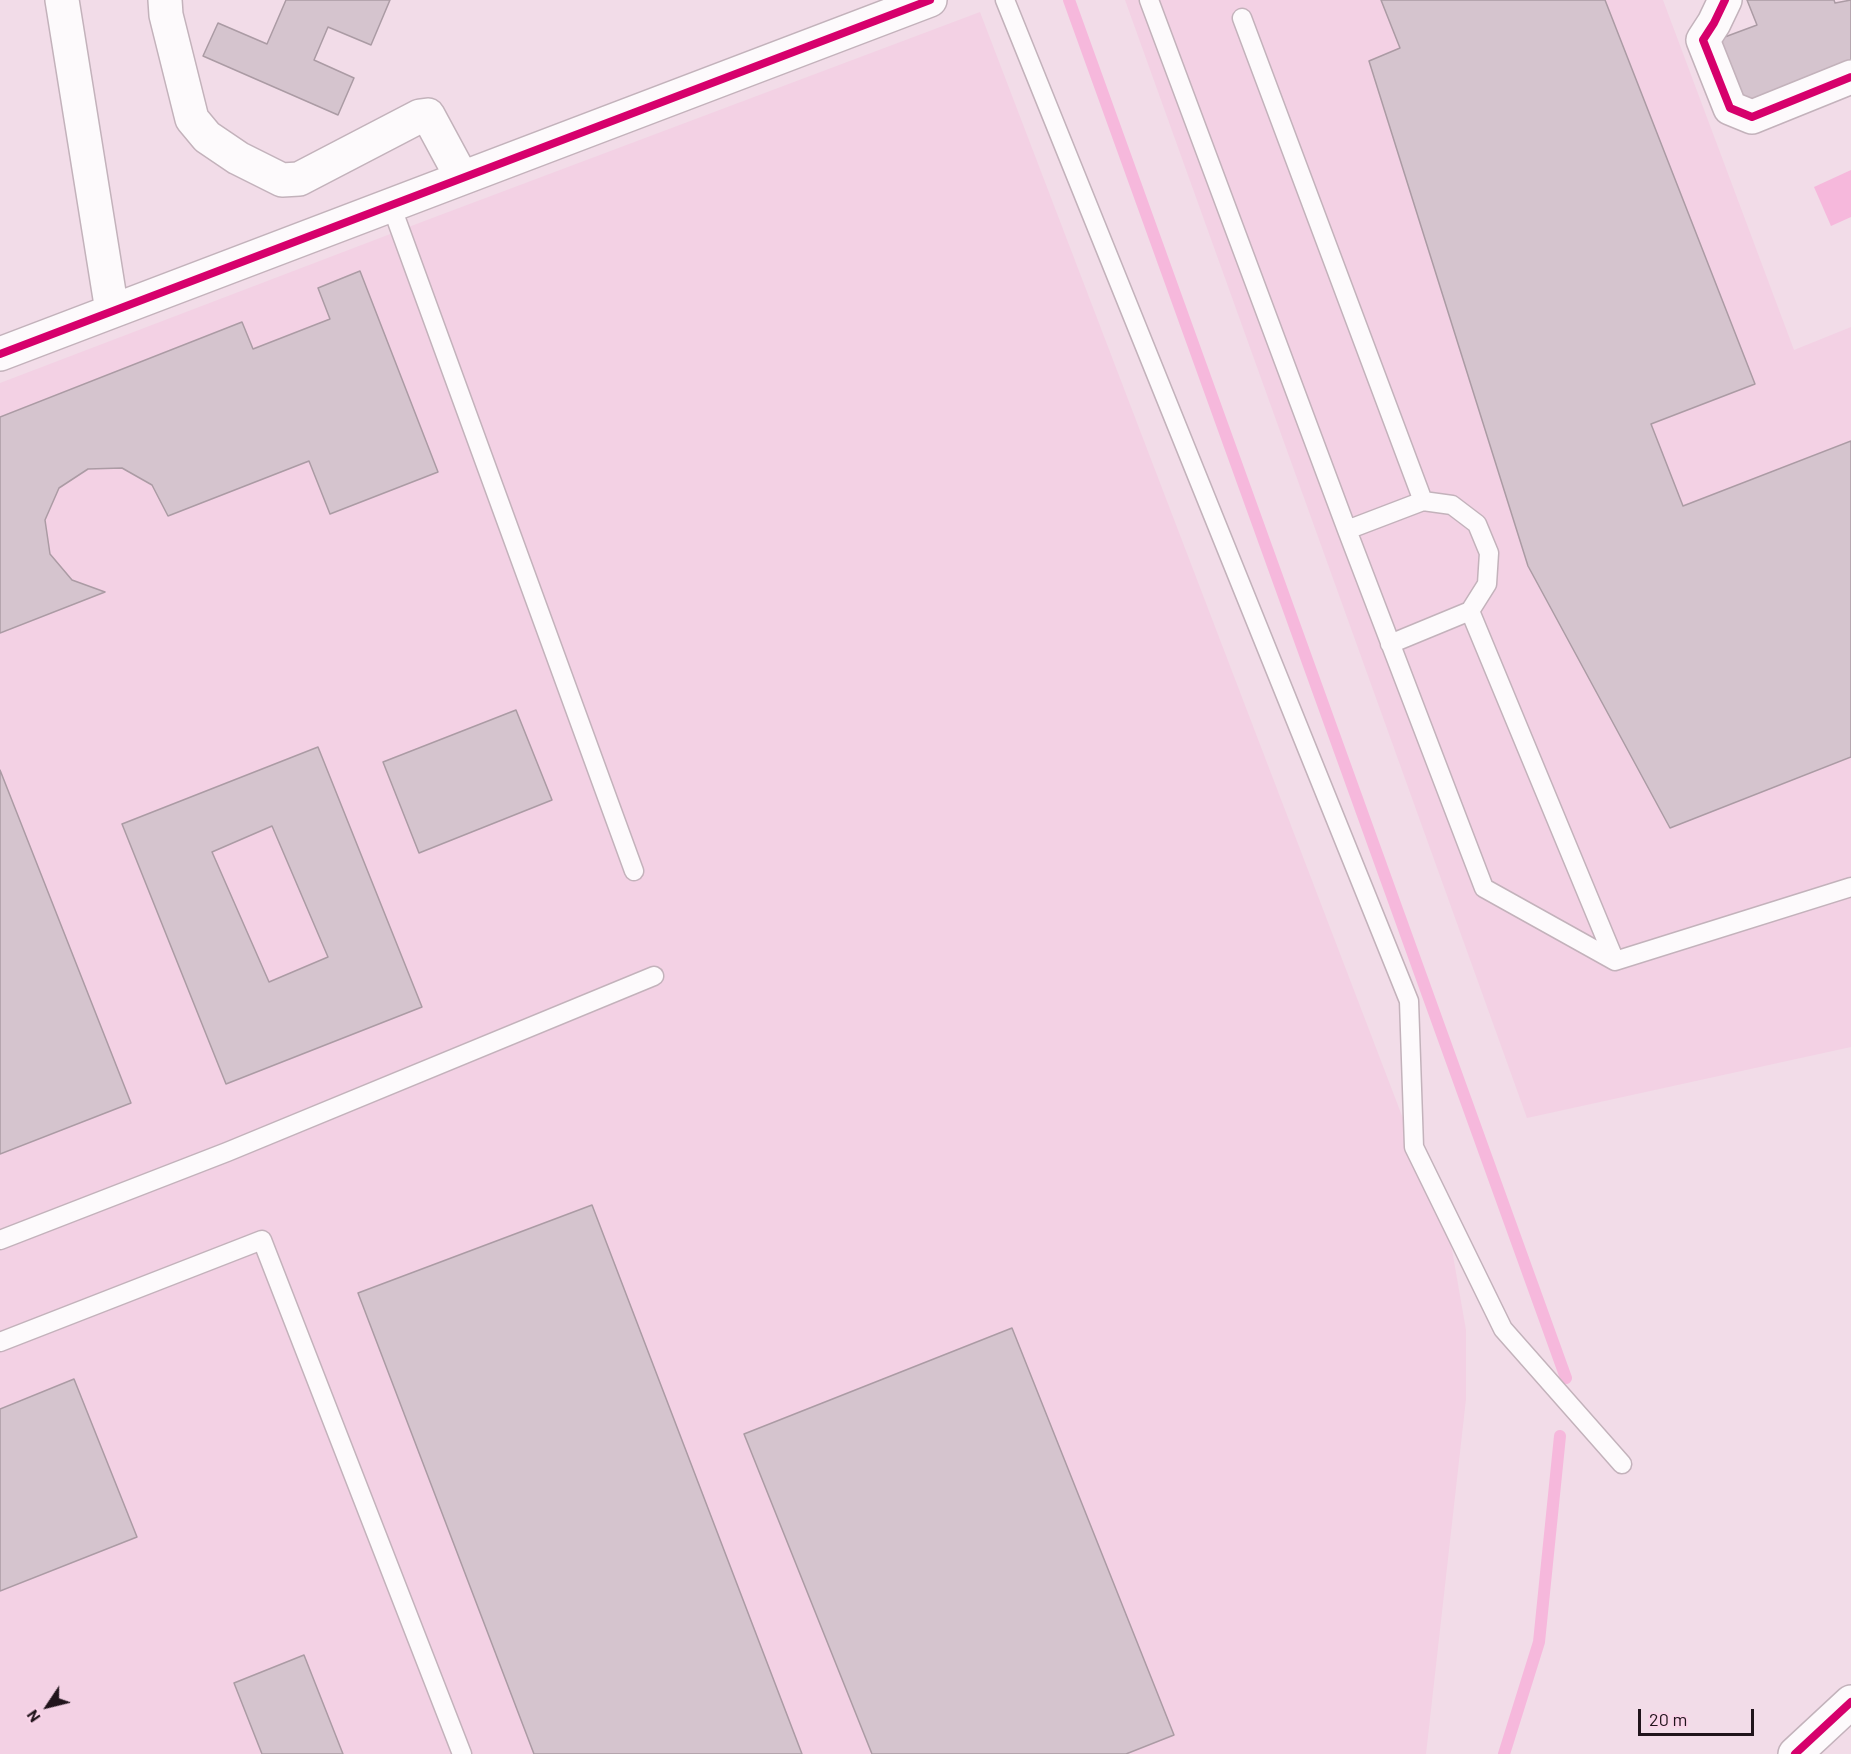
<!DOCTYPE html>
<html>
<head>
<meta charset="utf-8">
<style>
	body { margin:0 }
	#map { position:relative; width:1851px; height:1754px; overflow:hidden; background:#f2dce8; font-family:Barlow,sans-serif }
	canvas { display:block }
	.north { position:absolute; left:18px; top:1676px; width:60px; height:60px; -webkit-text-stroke:4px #fad4e9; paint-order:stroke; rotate:235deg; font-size:16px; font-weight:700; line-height:24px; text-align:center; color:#20141b }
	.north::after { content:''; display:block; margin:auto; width:21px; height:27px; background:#20141b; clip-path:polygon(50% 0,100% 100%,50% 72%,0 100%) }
	.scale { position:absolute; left:1638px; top:1709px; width:116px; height:27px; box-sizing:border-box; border:3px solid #20141b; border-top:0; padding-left:8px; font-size:18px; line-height:21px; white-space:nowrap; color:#20141b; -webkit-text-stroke:4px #fad4e9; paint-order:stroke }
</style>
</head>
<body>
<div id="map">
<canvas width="1851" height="1754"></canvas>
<div class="north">N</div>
<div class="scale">20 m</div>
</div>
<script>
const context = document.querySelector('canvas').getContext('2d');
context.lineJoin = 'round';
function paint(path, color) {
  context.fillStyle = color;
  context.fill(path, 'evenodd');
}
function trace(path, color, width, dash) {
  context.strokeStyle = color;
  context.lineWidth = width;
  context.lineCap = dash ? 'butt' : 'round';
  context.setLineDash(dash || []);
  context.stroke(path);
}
const built = new Path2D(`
	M1125,0H1663L1794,350L1851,327V1047L1527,1118Z
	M980,12L1451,1244L1466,1330V1399L1426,1754H0V383L427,220Z`);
const water = new Path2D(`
	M1851,170V217L1831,226L1814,187Z`);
const stream = new Path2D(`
	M1069,0L1566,1378
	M1504,1754L1539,1642L1560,1436`);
const building = new Path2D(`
	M286,0H390L371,45L328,27L314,60L354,78L338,115L203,56L218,23L267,44Z
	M1381,0H1605L1755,384L1651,424L1683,506L1851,441V757L1670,828L1528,566L1369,61L1400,48Z
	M1747,0H1834L1835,3L1851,0V67L1742,105L1714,41L1757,25Z
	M360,271L438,472L330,514L309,461L168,516L152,485L122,468L88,469L59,488L45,520L50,554L72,580L105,592L0,633V417L242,322L253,349L330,319L318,288Z
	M516,710L552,800L419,853L383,762Z
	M318,747L422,1007L226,1084L122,824ZM272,826L328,957L269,982L212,852Z
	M0,770L131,1103L0,1154Z
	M592,1205L802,1754H534L358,1293Z
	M1012,1328L1174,1735L1126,1754H872L744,1434Z
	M74,1379L137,1537L0,1591V1409Z
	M304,1655L343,1754H262L234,1683Z`);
const lane = new Path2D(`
	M1005,0L1409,1001L1414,1147L1503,1329L1622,1464
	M1149,0L1347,530L1484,888L1615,961L1851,887
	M1242,18L1423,501
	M391,205L634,871
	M1347,530L1423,501L1452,505L1477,524L1489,553L1487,584L1470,611L1390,644
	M1470,611L1615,961
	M0,1240L227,1152L654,976
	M0,1342L262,1240L462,1754`);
const street = new Path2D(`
	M62,0L112,311
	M165,0L166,15L192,119L207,137L238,158L282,180L299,179L420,116L428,115L462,178
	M1725,0L1714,23L1703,40L1730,108L1752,117L1851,77
	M0,354L930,0
	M1795,1754L1851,1702`);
const cycleway = new Path2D(`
	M1725,0L1714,23L1703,40L1730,108L1752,117L1851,77
	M0,354L930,0
	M1795,1754L1851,1702`);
paint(built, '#f3d1e4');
paint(water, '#f6b8dc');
trace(stream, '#f6b8dc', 12);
paint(building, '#d5c4ce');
trace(building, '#ab9ba4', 1.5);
trace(lane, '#c3b2bb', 21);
trace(street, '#c3b2bb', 36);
trace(lane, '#fdfafc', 18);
trace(street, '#fdfafc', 33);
trace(cycleway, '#d6006c', 8);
</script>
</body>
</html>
